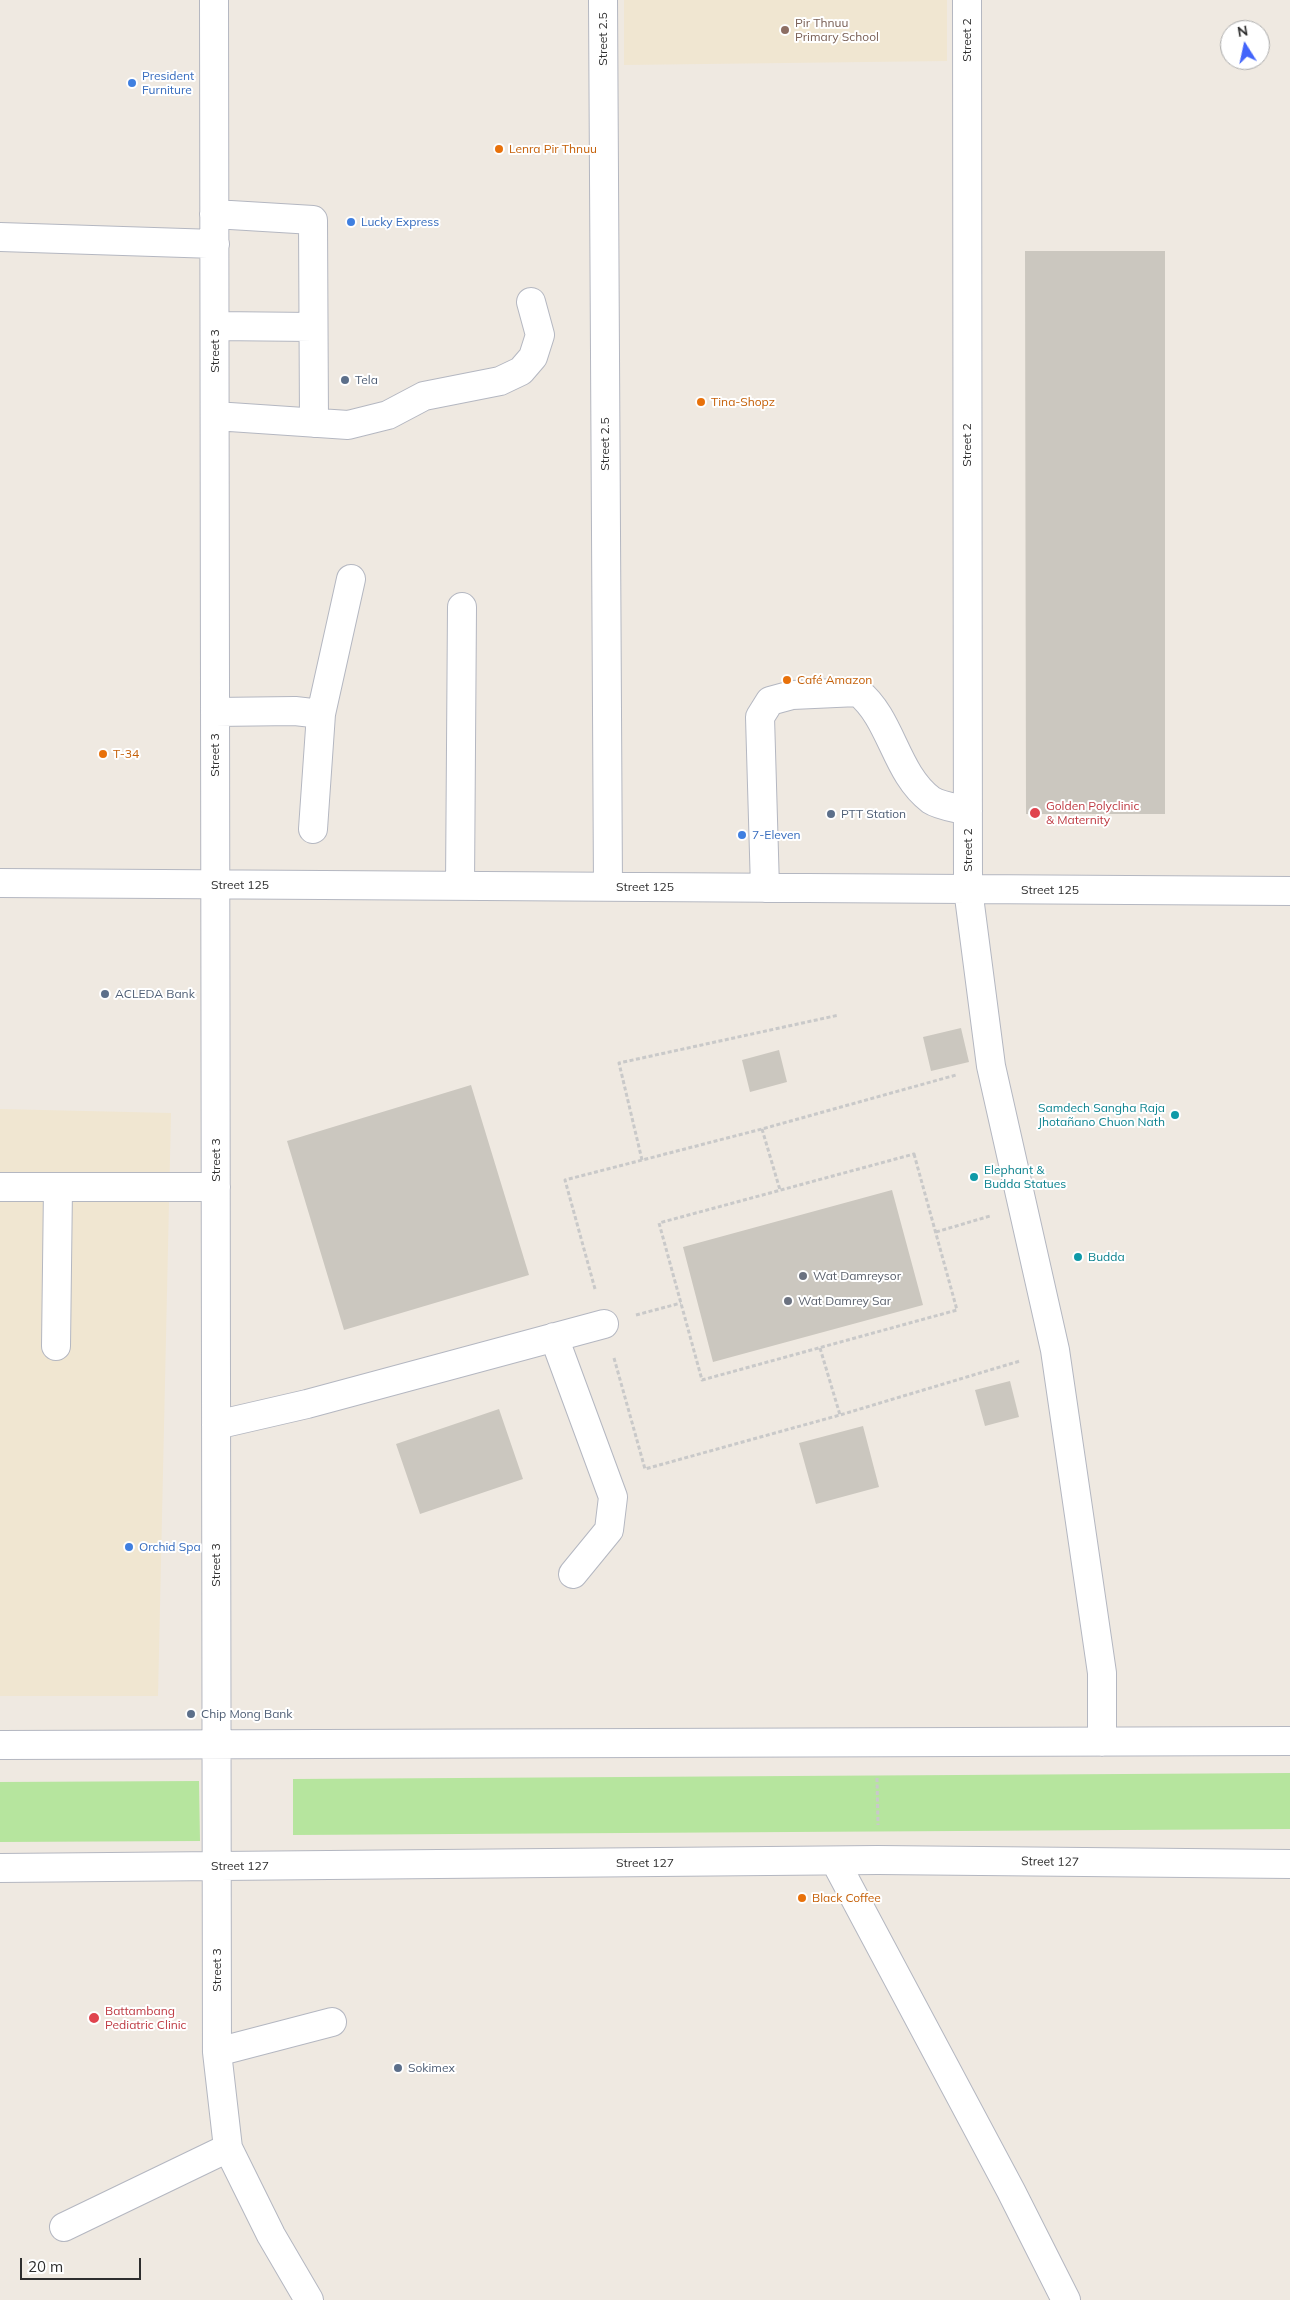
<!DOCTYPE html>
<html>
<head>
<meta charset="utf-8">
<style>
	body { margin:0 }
	#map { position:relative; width:1290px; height:2300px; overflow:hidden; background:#efe9e1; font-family:Mulish,sans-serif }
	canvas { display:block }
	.north { position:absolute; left:1220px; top:20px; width:50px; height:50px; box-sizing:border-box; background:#fff; border:1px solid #ababab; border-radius:50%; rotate:350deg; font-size:14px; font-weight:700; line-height:20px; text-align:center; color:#2e2e2e }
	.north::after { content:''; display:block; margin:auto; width:18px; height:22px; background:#4264fb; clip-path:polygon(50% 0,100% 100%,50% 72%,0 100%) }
	.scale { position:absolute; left:20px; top:2258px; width:121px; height:22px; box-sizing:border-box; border:2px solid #2e2e2e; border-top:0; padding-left:6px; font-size:15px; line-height:18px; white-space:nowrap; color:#2e2e2e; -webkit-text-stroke:4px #fff; paint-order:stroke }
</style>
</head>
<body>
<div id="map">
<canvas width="1290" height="2300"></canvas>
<div class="north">N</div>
<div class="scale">20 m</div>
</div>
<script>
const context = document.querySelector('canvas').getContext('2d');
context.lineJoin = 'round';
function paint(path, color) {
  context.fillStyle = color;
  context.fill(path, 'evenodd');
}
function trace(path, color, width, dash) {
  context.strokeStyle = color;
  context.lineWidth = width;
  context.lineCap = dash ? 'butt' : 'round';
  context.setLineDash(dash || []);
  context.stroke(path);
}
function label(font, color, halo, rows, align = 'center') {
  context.font = font + ' Mulish,sans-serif';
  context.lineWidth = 4;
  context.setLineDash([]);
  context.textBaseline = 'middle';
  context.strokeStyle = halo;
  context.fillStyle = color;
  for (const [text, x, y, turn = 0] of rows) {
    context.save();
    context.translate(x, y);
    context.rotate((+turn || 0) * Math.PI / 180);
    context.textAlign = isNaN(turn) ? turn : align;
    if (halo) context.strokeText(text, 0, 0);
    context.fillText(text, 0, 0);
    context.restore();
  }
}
const education = new Path2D(`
	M624,0H947V61L624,65Z
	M0,1109L171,1113L158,1696H0Z`);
const green = new Path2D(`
	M1290,1773V1829L293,1835V1779Z
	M199,1781L200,1841L0,1842V1782Z`);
const building = new Path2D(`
	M1025,251H1165V814H1026Z
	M961,1028L969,1062L931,1071L923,1037Z
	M779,1050L787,1082L750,1092L742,1060Z
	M471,1085L529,1275L344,1330L287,1141Z
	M892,1190L923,1305L713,1362L683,1247Z
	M1010,1381L1019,1417L985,1426L975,1390Z
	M499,1409L523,1479L420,1514L396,1444Z
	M863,1426L879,1487L816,1504L799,1443Z`);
const path = new Path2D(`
	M762,1129L780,1190
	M914,1154L957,1310L702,1380L659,1223Z
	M642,1160L619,1063L839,1015
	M936,1232L990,1216
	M595,1289L565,1180L762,1129L956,1075
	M636,1315L681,1303
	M820,1348L840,1415
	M614,1358L645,1469L840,1415L1020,1361
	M877,1778L878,1825`);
const minor = new Path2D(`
	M214,0L217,2052L228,2148L271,2235L309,2300
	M603,0L608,887
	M967,0L968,889L991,1066L1055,1350L1102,1673V1742
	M214,214L313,220L314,423
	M0,237L215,244
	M215,326L313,327
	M215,416L348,425L388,415L424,396L500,381L521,371L533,357L540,335L531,302
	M215,712L295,711L321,714L351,579
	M313,829L321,714
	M0,883L1290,891
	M460,886L462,607
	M765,888L760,717L770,701L792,695L858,692C892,719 895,773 931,800C940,806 957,808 968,811
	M0,1187H216
	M554,1337L613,1497L609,1530L573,1574
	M56,1346L58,1187
	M216,1425L307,1404L604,1324
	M0,1745L1290,1741
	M835,1861L1011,2191L1066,2300
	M0,1868L878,1860L1290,1864
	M217,2052L332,2022
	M64,2227L228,2148`);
const markers = [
	[785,30,5,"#8d6e63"],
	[132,83,5,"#3f7fe0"],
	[499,149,5,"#e8710a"],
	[351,222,5,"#3f7fe0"],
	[345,380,5,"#5c6f8a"],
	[701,402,5,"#e8710a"],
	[787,680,5,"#e8710a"],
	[103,754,5,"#e8710a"],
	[1035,813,6,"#e0444e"],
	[831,814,5,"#5c6f8a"],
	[742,835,5,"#3f7fe0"],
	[105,994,5,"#5c6f8a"],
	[1175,1115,5,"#0f9aa8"],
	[974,1177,5,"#0f9aa8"],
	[1078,1257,5,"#0f9aa8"],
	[803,1276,5,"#6b7280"],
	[788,1301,5,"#6b7280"],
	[129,1547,5,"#3f7fe0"],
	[191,1714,5,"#5c6f8a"],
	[802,1898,5,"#e8710a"],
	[94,2018,6,"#e0444e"],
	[398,2068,5,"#5c6f8a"]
];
const educationNames = [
	["Pir Thnuu",795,23],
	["Primary School",795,37]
];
const streetNames = [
	["Street 2.5",603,39,-90],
	["Street 2",967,40,-90],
	["Street 3",215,351,-90],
	["Street 2.5",605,444,-90],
	["Street 2",967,445,-90],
	["Street 3",215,755,-90],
	["Street 2",968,850,-90],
	["Street 125",240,885],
	["Street 125",645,887],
	["Street 125",1050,890],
	["Street 3",216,1160,-90],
	["Street 3",216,1565,-90],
	["Street 127",1050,1862,1],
	["Street 127",645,1863],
	["Street 127",240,1866],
	["Street 3",217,1970,-90]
];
const shopNames = [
	["President",142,76],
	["Furniture",142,90],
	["Lucky Express",361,222],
	["7-Eleven",752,835],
	["Orchid Spa",139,1547]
];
const foodNames = [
	["Lenra Pir Thnuu",509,149],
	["Tina-Shopz",711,402],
	["Café Amazon",797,680],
	["T-34",113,754],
	["Black Coffee",812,1898]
];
const serviceNames = [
	["Tela",355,380],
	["PTT Station",841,814],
	["ACLEDA Bank",115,994],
	["Chip Mong Bank",201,1714],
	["Sokimex",408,2068]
];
const healthNames = [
	["Golden Polyclinic",1046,806],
	["& Maternity",1046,820],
	["Battambang",105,2011],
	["Pediatric Clinic",105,2025]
];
const cultureNames = [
	["Samdech Sangha Raja",1165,1108,"right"],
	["Jhotañano Chuon Nath",1165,1122,"right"],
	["Elephant &",984,1170],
	["Budda Statues",984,1184],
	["Budda",1088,1257]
];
const worshipNames = [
	["Wat Damreysor",813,1276],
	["Wat Damrey Sar",798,1301]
];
paint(education, '#f0e6d1');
paint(green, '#b6e59e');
paint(building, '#cbc7bf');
trace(minor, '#b4b7c1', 30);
trace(path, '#c9c9c9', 3, [4, 2.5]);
trace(minor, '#fff', 28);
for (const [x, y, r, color] of markers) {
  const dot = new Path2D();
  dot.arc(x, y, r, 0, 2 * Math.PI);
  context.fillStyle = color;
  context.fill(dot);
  trace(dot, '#fff', 2);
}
label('12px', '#785e54', '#fff', educationNames, 'left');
label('12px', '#2e2e2e', '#fff', streetNames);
label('12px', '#366cbe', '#fff', shopNames, 'left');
label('12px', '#c56008', '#fff', foodNames, 'left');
label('12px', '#4e5e75', '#fff', serviceNames, 'left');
label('12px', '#be3a42', '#fff', healthNames, 'left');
label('12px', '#0d838f', '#fff', cultureNames, 'left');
label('12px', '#5b616d', '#fff', worshipNames, 'left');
</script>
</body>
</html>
